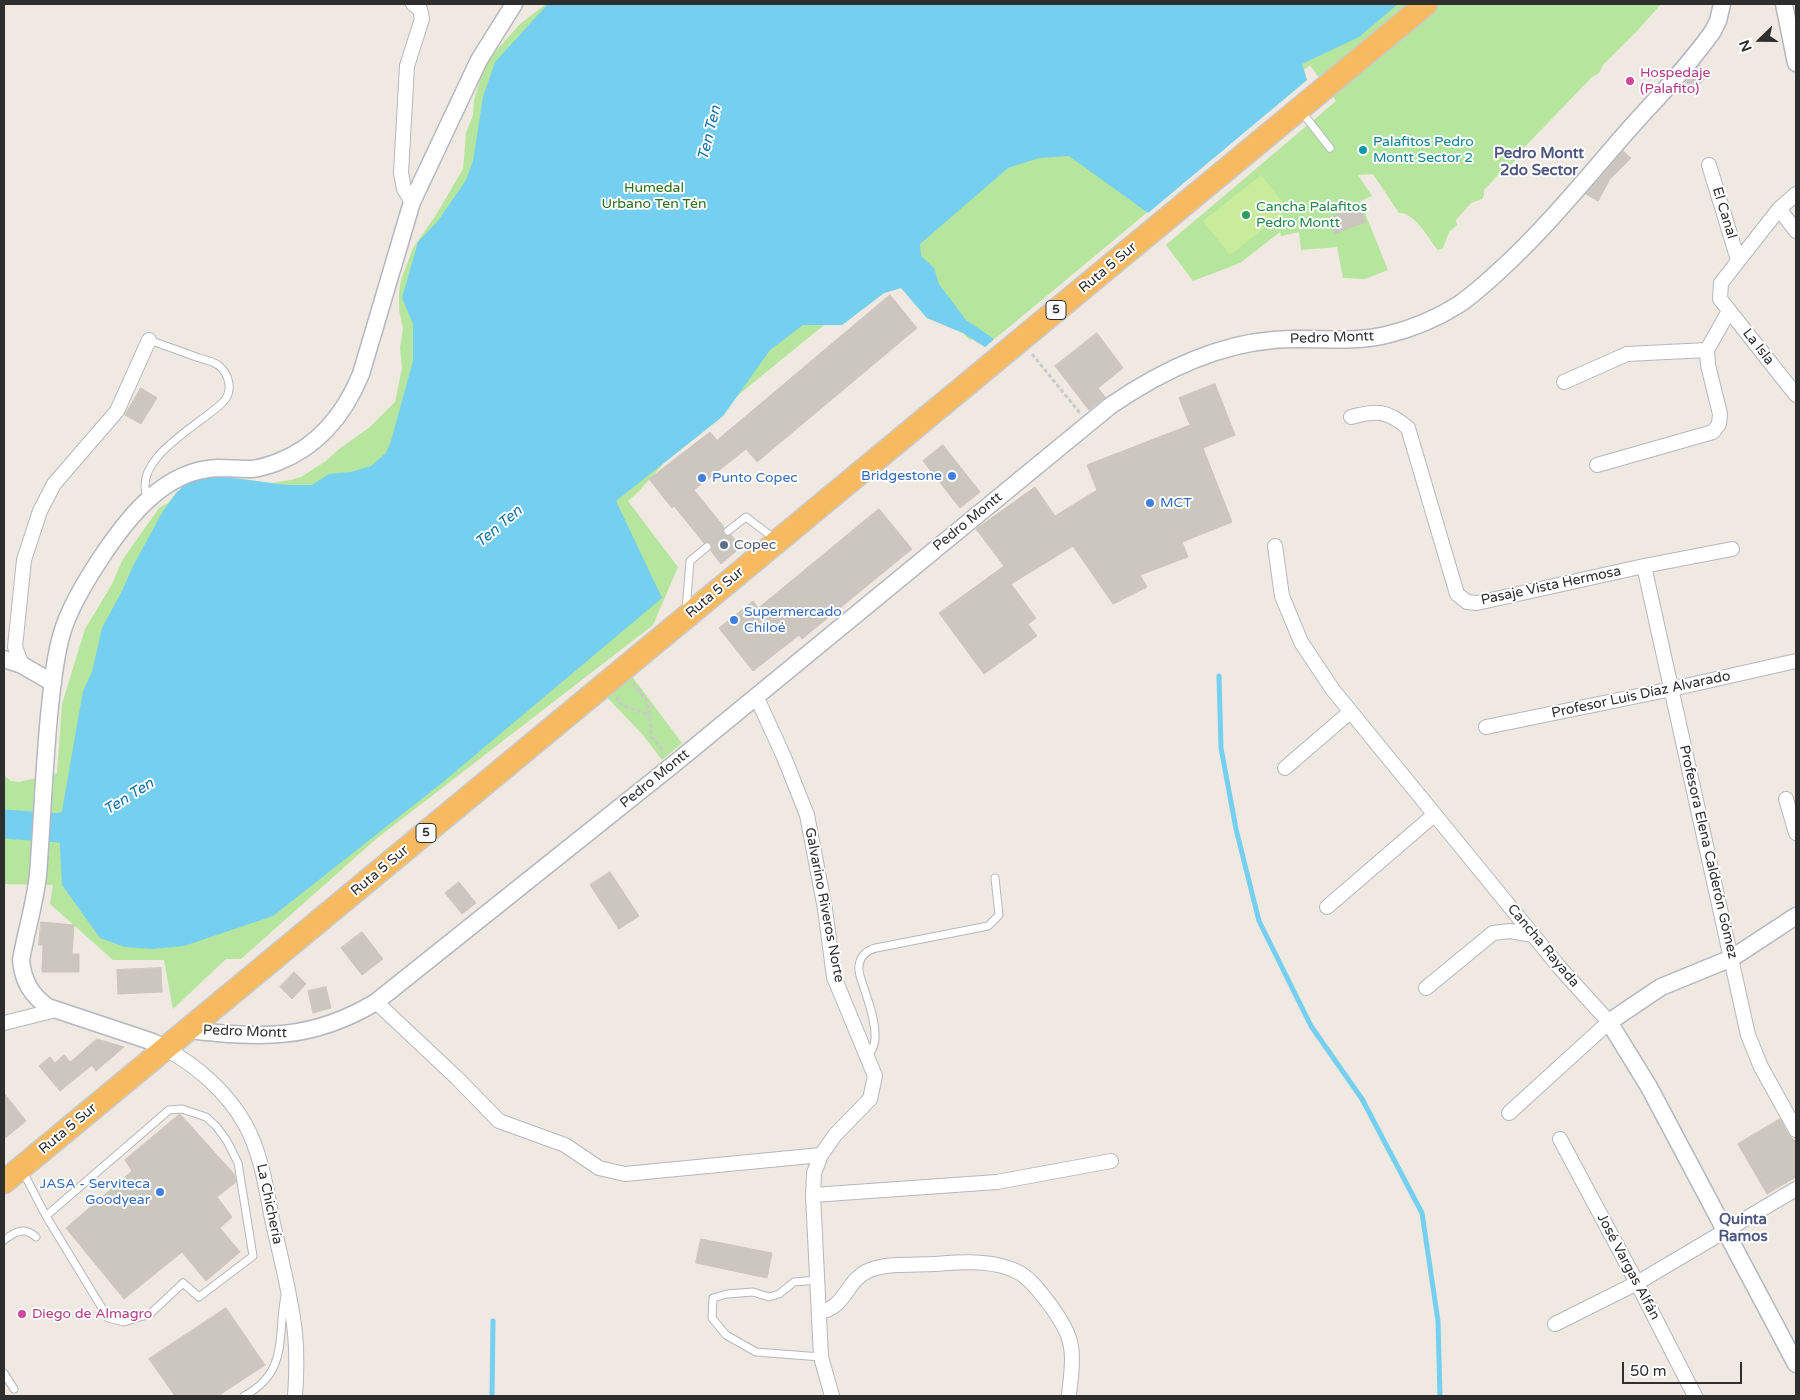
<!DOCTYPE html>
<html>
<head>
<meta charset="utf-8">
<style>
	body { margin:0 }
	#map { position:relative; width:1800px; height:1400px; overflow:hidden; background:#efe9e1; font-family:"Varela Round",sans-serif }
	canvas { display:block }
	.frame { position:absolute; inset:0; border:5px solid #2e2e2e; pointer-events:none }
	.north { position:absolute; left:1735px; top:15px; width:50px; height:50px; -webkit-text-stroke:4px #fff; paint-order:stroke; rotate:248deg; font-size:14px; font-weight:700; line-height:20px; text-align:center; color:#2e2e2e }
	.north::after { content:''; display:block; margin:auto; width:18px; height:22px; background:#2e2e2e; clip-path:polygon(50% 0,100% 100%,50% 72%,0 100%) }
	.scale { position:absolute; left:1622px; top:1362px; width:120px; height:22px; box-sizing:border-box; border:2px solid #2e2e2e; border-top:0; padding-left:6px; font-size:15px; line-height:18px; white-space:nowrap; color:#2e2e2e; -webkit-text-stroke:4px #fff; paint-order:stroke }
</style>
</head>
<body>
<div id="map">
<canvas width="1800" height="1400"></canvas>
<div class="frame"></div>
<div class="north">N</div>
<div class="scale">50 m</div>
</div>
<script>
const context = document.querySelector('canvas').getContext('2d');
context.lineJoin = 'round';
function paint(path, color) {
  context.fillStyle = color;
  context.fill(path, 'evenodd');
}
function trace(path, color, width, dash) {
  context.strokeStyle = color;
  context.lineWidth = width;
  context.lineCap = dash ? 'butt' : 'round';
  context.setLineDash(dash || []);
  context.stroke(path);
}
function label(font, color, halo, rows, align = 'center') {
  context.font = font + ' "Varela Round",sans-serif';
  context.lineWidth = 4;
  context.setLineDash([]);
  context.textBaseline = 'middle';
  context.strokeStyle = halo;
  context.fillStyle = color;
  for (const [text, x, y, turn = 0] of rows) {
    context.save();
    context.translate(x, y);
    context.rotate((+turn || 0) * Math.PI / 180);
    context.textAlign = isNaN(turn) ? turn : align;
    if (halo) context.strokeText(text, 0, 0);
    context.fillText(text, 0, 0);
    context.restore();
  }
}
const green = new Path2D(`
	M546,4H1661L1637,31L1603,65L1599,73L1592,77L1517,155V159L1502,173H1500L1484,190V195L1482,199L1471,203L1456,220L1457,225L1449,232L1443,248L1438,250L1436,248C1428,237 1414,212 1399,213L1373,174L1358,175L1372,196L1360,201L1388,270L1365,279L1343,278L1337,247L1301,250L1299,232L1281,236L1280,232L1240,263L1193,281L1166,245L1336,101L1310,65L1304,70L1307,80L985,347L972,339L970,340L963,333L927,318L901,288L884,293L842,325H824L737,396L723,416L664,463L639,491L628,501L678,567L653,625L376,839L241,959H226L173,1009L164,960H113L50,904L53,885L4,884V775L11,781L19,782L57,773L62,704L85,629L111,586L123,559L159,508L168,503L177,492L221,476L271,483L291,480L301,477L326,461L339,449L370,427L395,402L402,368L400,348L403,329L399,310V293L401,280L413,248L436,215L463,169L466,133L473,115L474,100L482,73L491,56L521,23Z
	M628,671L682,743L662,760L643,735L602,692Z`);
const pitch = new Path2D(`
	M1261,175L1288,209L1230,255L1203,221Z`);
const water = new Path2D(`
	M548,4H1398L1359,37L1302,64L1307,80L1148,213L1069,156L1039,158L1008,168L920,244L921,256L934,268L939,284L966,320L994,339L985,347L963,333L927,318L901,288L884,293L842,325H803L770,350L723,416L616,501L662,598L443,782L273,916L184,946L151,949L125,947L100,938L62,885L59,828L83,691L92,672L102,628L123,589L133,566L163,511L177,492L190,480L211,475L286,485H312L329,474L351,472L371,466L386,453L391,441L413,361V324L402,298L418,242L438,221L466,180L473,161L483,97L495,62Z`);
const stream = new Path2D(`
	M1219,676L1221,748L1236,829L1259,921L1311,1026L1362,1099L1422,1213L1438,1321L1440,1396
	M492,1396L493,1321`);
const river = new Path2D(`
	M4,824L59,828L97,817`);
const building = new Path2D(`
	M1700,65L1709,74L1693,91L1685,82Z
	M1623,151L1631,158L1610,179L1598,201L1586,194Z
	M1360,206L1366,222L1335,233L1329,218Z
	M890,295L917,328L757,462L746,449L694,490L724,527L723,531L724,535H731L741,547L721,564L711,551L712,547L711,543H704L674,506L672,508L649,479L710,432L717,440Z
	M1097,333L1123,368L1098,388L1105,397L1089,410L1055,366Z
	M1215,384L1235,435L1203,448L1232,522L1182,542L1188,557L1140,575L1147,587L1113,604L1073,546L1011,584L1036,618L1028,624L1037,636L984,674L939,613L1004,566L976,529L1035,487L1055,516L1097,490L1087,465L1190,425L1179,398Z
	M141,388L157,398L141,424L125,415Z
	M943,445L980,492L960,508L923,461Z
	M879,509L912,549L802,639L799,635L753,671L719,628L753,601L758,608Z
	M610,872L639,916L619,929L590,885Z
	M459,882L476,903L462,914L445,893Z
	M41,922L74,925L72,954H79V972H42L43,945H39Z
	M362,932L383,959L362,975L341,948Z
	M161,968L162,992L118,994L117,970Z
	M294,972L306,984L292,999L280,987Z
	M326,987L331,1008L313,1013L308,991Z
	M97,1039L124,1047L96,1071L92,1065L60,1091L39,1066L50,1057L55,1063L64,1055L70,1062Z
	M4,1093L26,1121L4,1139Z
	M180,1114L234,1174L236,1182L217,1197L232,1217L220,1228L240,1252L206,1281L182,1252L124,1299L66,1228L132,1171L125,1160Z
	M1780,1119L1788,1134L1796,1142V1177L1767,1194L1738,1144Z
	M701,1239L772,1253L767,1278L696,1263Z
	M226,1308L265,1365L218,1396H175L149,1359Z`);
const path = new Path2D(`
	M1032,354L1080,413
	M633,683L648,703L652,737L664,752
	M616,697L622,705L649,715`);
const service = new Path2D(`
	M1301,111L1330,148
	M148,499C129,459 202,424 223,402C234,391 229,373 218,365C212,361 203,359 196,357C181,351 165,346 149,340
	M728,531L746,517L775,539
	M686,610L690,561L707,547
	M868,1057C872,1050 876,1043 875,1035C875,1018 868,1001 863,985C861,979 858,972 859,966C860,956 867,950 876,948L988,926L999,915L995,878
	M22,1170L46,1216L108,1318L124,1322L150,1314L183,1283L199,1297L253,1256L238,1163L227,1141L216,1126L206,1117L182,1109L169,1110L46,1216
	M4,1240C15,1232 24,1226 36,1237
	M817,1280L794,1282L779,1294L769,1297L753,1292L727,1294L713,1298L712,1318L726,1335L756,1352L821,1357
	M4,1373L14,1389
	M244,1396C289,1372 277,1337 285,1296`);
const minor = new Path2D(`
	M1709,165L1738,260
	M1796,194L1779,209L1721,283L1720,299L1796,395
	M412,202L404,189L401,173L407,66L422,19L420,9L413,4
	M1779,209L1796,231
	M1564,382L1627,354L1707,350
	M1351,417C1377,410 1387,410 1408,428L1457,594L1467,602L1477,603L1644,566L1732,549
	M1597,465L1713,432L1719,424L1720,414L1708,365L1707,350L1729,311
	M1275,546L1282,596L1301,642L1333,690L1560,968L1609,1022L1509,1113
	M1644,566L1748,1035L1761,1067L1796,1130
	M22,665L15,647L24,560L40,511L54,484L117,411L149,340
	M756,696L784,757L807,815L825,909L834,977L875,1076L870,1099L835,1135L821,1155L814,1173L813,1195L821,1357L832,1396
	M1486,727L1672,689L1796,661
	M1285,768L1350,712
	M1786,799L1796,833
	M1327,907L1434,815
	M1426,988L1493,933L1510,931L1533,935
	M376,1002L457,1078L499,1121L565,1145L599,1168L625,1174L821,1155
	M4,1023L56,1010
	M166,1049C197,1066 227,1092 245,1124C261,1153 266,1187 272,1219C279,1250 287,1281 292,1312C297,1338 297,1370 295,1396
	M1560,1139L1637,1283L1695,1396
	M813,1195L997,1182L1111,1161
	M819,1312C847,1308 845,1280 870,1270C887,1263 915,1265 934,1264C963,1262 994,1259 1020,1273C1033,1281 1042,1295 1051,1306C1059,1318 1069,1332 1071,1347C1074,1361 1070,1382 1069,1396
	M1555,1324L1637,1283L1796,1189`);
const tertiary = new Path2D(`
	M1784,4L1796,63
	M4,659L22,665L53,683
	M1796,916L1732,958L1661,987L1609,1022L1649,1087L1796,1364
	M188,1030C262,1038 311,1041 376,1002L674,764L1110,406C1158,373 1214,345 1273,340C1310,336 1348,344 1386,335C1411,329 1436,319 1458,305C1473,295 1486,283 1499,271C1545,229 1584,181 1624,135C1654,101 1687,68 1713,31L1718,21L1722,4
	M166,1049L153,1042L48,1007C31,995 23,981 21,960C26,932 35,903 38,875C42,822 44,769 49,716C52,689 54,660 62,633C73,595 120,524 150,498C170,480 191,469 218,468C229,468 241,469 252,469C261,468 270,465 278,462C319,446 345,413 361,374L412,202L479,60L514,4`);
const trunk = new Path2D(`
	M4,1182L1426,4`);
const markers = [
	[1630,81,5,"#d1479c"],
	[1363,150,5,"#0f9aa8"],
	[1246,215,5,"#2e9e5b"],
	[952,476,5,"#3f7fe0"],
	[702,478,5,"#3f7fe0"],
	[1150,503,5,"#3f7fe0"],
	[724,545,5,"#5c6f8a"],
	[734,620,5,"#3f7fe0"],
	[160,1192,5,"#3f7fe0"],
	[22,1314,5,"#d1479c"]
];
const shields = [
	[1056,310,20],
	[426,833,20]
];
const shieldNames = [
	["5",1056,310],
	["5",426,833]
];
const hotelNames = [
	["Hospedaje",1640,73],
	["(Palafito)",1640,89],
	["Diego de Almagro",32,1314]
];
const cultureNames = [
	["Palafitos Pedro",1373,142],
	["Montt Sector 2",1373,158]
];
const parkNames = [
	["Humedal",654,188],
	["Urbano Ten Tén",654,204]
];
const leisureNames = [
	["Cancha Palafitos",1256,207],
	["Pedro Montt",1256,223]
];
const streetNames = [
	["El Canal",1724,213,73],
	["Ruta 5 Sur",1108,268,-40],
	["Pedro Montt",1332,338,-2],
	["La Isla",1758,347,52],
	["Pedro Montt",968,522,-39],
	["Pasaje Vista Hermosa",1551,586,-12],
	["Ruta 5 Sur",715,593,-40],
	["Profesor Luis Díaz Alvarado",1641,695,-12],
	["Pedro Montt",655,779,-39],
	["Profesora Elena Calderón Gómez",1708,852,77],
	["Ruta 5 Sur",380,871,-40],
	["Galvarino Riveros Norte",824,905,79],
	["Cancha Rayada",1543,946,50],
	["Pedro Montt",245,1032,2],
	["Ruta 5 Sur",68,1129,-40],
	["La Chichería",269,1204,78],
	["José Vargas Alfán",1628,1267,62]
];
const shopNames = [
	["Bridgestone",942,476,"right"],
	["Punto Copec",712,478],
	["MCT",1160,503],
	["Supermercado",744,612],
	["Chiloé",744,628],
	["JASA - Serviteca",150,1184,"right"],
	["Goodyear",150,1200,"right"]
];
const serviceNames = [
	["Copec",734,545]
];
const waterNames = [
	["Ten Ten",710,133,-76],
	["Ten Ten",499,527,-40],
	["Ten Ten",129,797,-32]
];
const neighbourhoodNames = [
	["Pedro Montt",1539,154],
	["2do Sector",1539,171],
	["Quinta",1743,1220],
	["Ramos",1743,1237]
];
paint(green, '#b6e59e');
paint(pitch, '#c9ec9a');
paint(water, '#75cff0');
trace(stream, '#75cff0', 5);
trace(river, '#75cff0', 29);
paint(building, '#cbc7bf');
trace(building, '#cbc5ba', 1);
trace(service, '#b4b7c1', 9);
trace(minor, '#b4b7c1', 16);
trace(tertiary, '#b4b7c1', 19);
trace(trunk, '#c9c9c9', 25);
trace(path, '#c9c9c9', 3, [4, 2.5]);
trace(service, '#fff', 7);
trace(minor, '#fff', 14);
trace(tertiary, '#fff', 16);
trace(trunk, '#f8ba60', 22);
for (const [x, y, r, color] of markers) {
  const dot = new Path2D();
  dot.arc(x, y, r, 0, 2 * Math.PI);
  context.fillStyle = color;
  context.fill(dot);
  trace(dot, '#fff', 2);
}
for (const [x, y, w] of shields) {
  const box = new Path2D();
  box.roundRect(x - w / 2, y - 9.5, w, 19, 4);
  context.fillStyle = '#fff';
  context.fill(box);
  trace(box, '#2e2e2e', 1);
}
label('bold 12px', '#2e2e2e', null, shieldNames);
label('14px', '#b23c85', '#fff', hotelNames, 'left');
label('14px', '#0d838f', '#fff', cultureNames, 'left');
label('14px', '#2c6e1b', '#fff', parkNames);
label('14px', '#27864d', '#fff', leisureNames, 'left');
label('14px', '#2e2e2e', '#fff', streetNames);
label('14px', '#366cbe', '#fff', shopNames, 'left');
label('14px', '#4e5e75', '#fff', serviceNames, 'left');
label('italic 15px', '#0d6fa3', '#fff', waterNames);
label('bold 15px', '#4d5680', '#fff', neighbourhoodNames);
</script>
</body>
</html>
